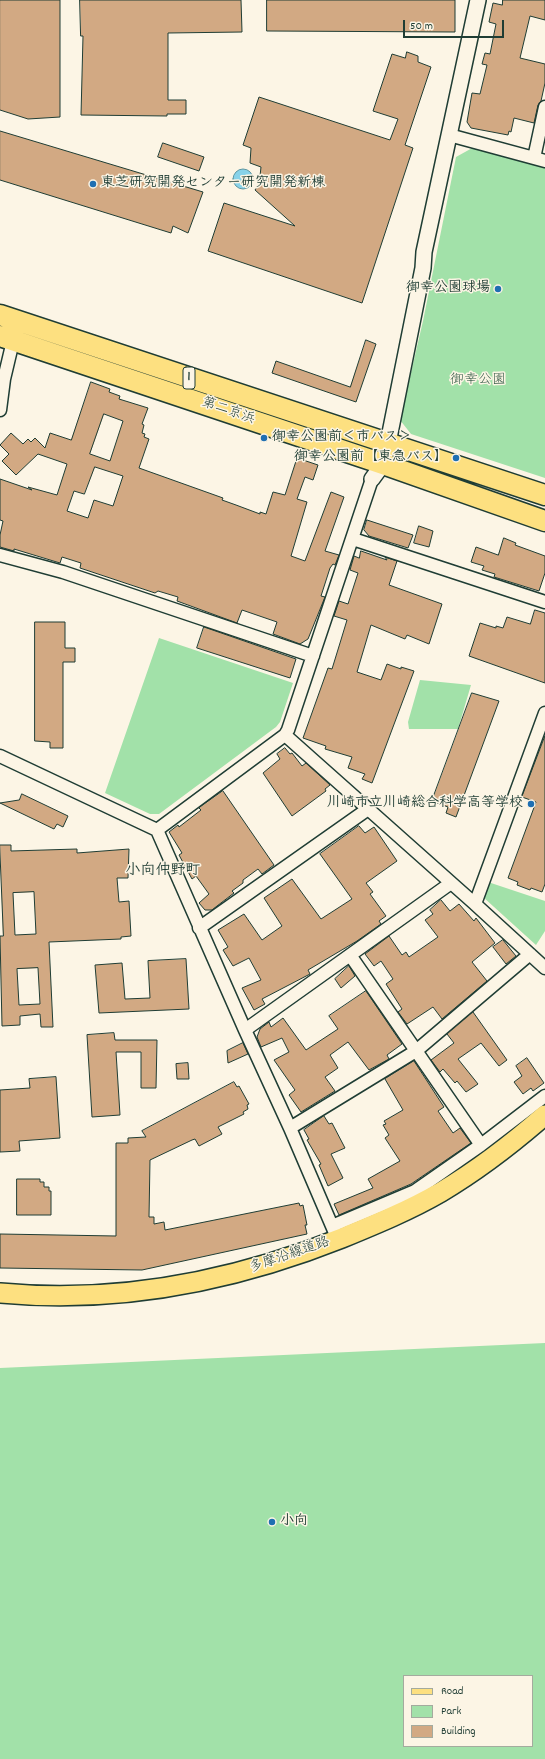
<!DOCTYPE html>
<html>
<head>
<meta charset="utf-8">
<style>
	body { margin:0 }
	#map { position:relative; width:545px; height:1759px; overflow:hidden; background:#fcf5e5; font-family:Dekko,sans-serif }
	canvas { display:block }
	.legend { position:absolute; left:403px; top:1675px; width:130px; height:72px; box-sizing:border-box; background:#fcf5e5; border:1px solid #a4ab9e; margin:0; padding:5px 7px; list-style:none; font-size:12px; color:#1f3d34 }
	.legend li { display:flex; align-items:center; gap:8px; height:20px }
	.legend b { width:20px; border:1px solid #a4ab9e }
	.scale { position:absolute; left:403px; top:20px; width:101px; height:18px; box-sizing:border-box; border:2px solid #1f3d34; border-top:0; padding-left:5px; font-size:12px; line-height:14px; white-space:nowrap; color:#1f3d34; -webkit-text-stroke:3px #fcf5e5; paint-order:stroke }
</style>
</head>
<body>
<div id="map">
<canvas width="545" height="1759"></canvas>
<ul class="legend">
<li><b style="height:5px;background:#fde080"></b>Road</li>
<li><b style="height:11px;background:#a2e1a9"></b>Park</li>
<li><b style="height:11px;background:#d2a983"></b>Building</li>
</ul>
<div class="scale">50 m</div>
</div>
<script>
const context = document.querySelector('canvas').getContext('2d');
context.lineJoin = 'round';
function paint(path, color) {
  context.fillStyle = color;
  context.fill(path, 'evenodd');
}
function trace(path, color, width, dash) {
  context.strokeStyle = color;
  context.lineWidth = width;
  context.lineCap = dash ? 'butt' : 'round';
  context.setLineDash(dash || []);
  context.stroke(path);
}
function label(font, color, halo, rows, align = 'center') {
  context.font = font + ' Dekko,"Klee One",sans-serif';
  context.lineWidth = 3;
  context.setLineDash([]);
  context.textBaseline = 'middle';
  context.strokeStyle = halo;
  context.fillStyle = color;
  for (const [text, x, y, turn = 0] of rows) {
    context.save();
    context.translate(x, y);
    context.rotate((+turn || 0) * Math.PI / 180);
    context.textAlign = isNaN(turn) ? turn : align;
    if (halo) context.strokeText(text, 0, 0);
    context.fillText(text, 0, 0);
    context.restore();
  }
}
const green = new Path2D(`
	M474,147L545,166V478L411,434L400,420L423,321L456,157Z
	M159,638L293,683L280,722L276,727L159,814H150L105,793Z
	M420,680L471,685L458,729H409L408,722Z
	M488,882L545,901V931L536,945L483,897Z
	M545,1343V1759H0V1368ZM404,1676H532V1746H404Z`);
const water = new Path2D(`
	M233 179a10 10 0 1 1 20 0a10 10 0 1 1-20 0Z`);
const building = new Path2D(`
	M0,0H60V117L28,119L0,110Z
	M80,0H241L242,32L168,33V100H186V114H167V116L81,115L83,36H81Z
	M267,0H455V32L267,31Z
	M503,0H545V20L530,16L520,58L545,64V83L541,101L538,105L534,123L514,118L511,132L509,131L508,135L471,128L467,122L472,93L480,94L487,65L482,64L485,53L490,54L496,24L489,22L493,3L502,5Z
	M407,52L418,56V62L431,67L405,145L413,148L362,303L208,251L224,203L295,226L255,190L261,181L260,176L261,167L250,163L251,148L243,145L259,97L390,140L398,119L373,111L392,54L405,58Z
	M0,131L203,192L188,233L173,226L171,233L0,180Z
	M163,143L204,157L199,171L158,157Z
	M366,340L376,344L356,402L272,373L276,361L350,387Z
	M91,382L110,389L109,392L120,396L119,399L148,408L142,424L144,425L142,433L145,434L144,437L149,439L139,468L223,498L222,500L236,505L260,514V512L266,514L273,492L285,495L297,458L318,465L313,480L305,477L297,499L307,502L291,556L305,561L331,492L344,497L325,551L339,555L335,565L333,564L330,568L321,596L325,597L308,639L300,644L273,634L277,622L242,610L237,623L177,601L178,597L158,591L155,593L80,568L81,563L62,557L60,563L14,549V551L0,547V535L3,521L0,520V479L32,490L28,487L57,495L67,464L38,454L16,475L2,461L9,454L0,445L11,433L23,444L28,439L31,442L35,438L45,448L50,433L71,440ZM104,414L123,421L110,461L90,454ZM95,467L123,476L113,506L94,500L88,518L67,511L74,491L84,494Z
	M367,520L413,535L408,548L369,536L364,530Z
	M419,526L433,531L429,547L414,543Z
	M504,538L516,543L515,545L545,556V573L539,591L494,577L495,574L482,570L484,566L471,562L476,547L498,555Z
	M361,551L387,560L385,557L397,561L389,585L442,604L429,644L407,635L405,639L371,625L357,672L381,680L387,664L401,669V667L414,671L372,783L362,779L365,774L348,768L352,757L325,749L326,746L303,738L328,668L332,669L340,643L347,620L334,616L339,601L348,604L358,573L350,570L354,556L359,558Z
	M535,610L545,613V683L469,656L480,623L496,628V626L503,628L507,617L530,624Z
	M35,622H65V648H75V662H63V748H50V742L35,741Z
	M204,627L296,659L290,678L197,648Z
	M472,693L499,701L456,817L446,813L448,807L432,801Z
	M545,736V884L542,892L531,888L530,890L517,885L518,882L508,878L536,802L522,797Z
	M285,748L290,754L292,753L302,766L306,763L330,785L325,789L326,791L292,816L263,773L280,759L277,754Z
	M223,791L274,865L262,874L258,869L243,880V883L232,891L234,893L217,906L212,910H205L199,903L209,894L196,876L192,879L179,855L182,853L169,832L178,825L179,827L201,810L199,808Z
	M22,794L68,816L63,827L57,824L54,829L0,803L19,800Z
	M359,826L365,833L374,827L397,861L366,883L373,892L370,894L386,916L379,921L381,924L357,941L308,970L310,974L262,999L265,1004L254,1010L242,988L261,980L249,958L233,966L223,950L228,947L218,930L244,914L262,940L282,926L264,898L292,879L321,919L352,899L320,854Z
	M0,845H11V851L77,849V853L129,849L128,878H117L119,902L129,901L131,936L121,937V939L49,942L53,1027H41L40,1014L20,1016V1025L2,1026L0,936H3ZM34,892L36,934L15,935L13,893ZM38,968L40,1004L19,1005L17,969Z
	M441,900L450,911L459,904L474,921L476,918L495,943L472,962L487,981L442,1019L433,1007L407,1024L398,1012L402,1009L386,984L393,979L381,961L374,966L365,954L389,936L402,955L406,952L409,957L438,937L425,920L433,914L430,910Z
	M503,940L516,956L506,964L493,947Z
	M186,959L189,1009L99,1013L95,965L122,963L125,999L150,998L148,961Z
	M349,966L355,976L341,988L335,979Z
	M366,991L402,1044L387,1055L389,1059L369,1070L348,1042L330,1055L338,1068L325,1077L335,1091L301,1112L289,1095L295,1090L274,1060L289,1052L282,1038L261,1047L257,1037L260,1029L269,1022L271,1027L283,1018L306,1050L338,1029L329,1016Z
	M473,1012L507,1060L499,1066L481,1043L458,1059L478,1084L466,1092L457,1081L455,1083L443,1069L440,1072L431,1060L454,1043L447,1034Z
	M114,1033L115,1040H157L156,1088H141V1052H116L120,1115L92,1117L87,1035Z
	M243,1043L248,1054L228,1063L227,1051Z
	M527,1058L544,1083L533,1091L531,1088L523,1094L514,1082L522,1076L516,1066Z
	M414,1061L444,1107L438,1111L453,1133L460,1128L471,1143L411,1184L339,1215L334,1204L373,1188L368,1179L400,1161L385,1138L389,1135L383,1125L386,1124L384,1121L403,1110L385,1079Z
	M188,1063L189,1079H177L176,1064Z
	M56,1077L60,1138L19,1141L20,1151L0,1152V1090L30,1088L29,1079Z
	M234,1082L237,1087L239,1086L249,1104L247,1105L248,1109L243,1112L244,1114L218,1127L222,1134L199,1146L195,1139L192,1140L150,1160L149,1217H154V1224L164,1222L165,1230L299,1203L300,1206L303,1205L307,1225H305L307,1234L142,1270L0,1268V1234L116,1236V1143H128V1138L146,1137L142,1131Z
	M324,1116L329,1124L332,1123L345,1148L331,1154L343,1178L328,1186L319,1165L321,1164L307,1140L309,1139L304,1130Z
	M17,1179H40V1182H44V1187H49V1191H51V1215H17Z`);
const minor = new Path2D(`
	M449,135L545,161
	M534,158L545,107
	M0,410L4,379L13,341
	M353,539L545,602
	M0,555L63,572L313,656
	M285,735L475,904L545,713
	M0,756L157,830
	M475,904L545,968
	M199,928L368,809
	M350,955L481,1145L545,1096
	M245,1030L451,883
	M290,1128L416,1051L530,954
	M332,1226L415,1191L481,1145
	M338,1240L290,1128L245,1030L157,830L285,735L288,730L372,479`);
const tertiary = new Path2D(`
	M372,479L383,464L388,443L423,268L424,252L478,0`);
const primary = new Path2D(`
	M0,1293C117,1304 234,1281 342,1238C376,1224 410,1210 441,1192C478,1170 513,1143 545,1115`);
const trunk = new Path2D(`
	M0,315L545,495
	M0,336L383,464L545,521`);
const markers = [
	[93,184,4,"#1f6fb2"],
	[498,289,4,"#1f6fb2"],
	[264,438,4,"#1f6fb2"],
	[456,458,4,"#1f6fb2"],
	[531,804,4,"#1f6fb2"],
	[272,1522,4,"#1f6fb2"]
];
const shields = [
	[189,378,12]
];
const shieldNames = [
	["1",189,378]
];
const poiNames = [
	["東芝研究開発センター研究開発新棟",101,184],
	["御幸公園球場",490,289,"right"],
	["御幸公園前＜市バス＞",272,438],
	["御幸公園前【東急バス】",448,458,"right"],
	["川崎市立川崎総合科学高等学校",523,804,"right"],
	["小向",280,1522]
];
const parkNames = [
	["御幸公園",478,381]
];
const streetNames = [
	["第二京浜",228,412,19],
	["多摩沿線道路",290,1256,-19]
];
const neighbourhoodNames = [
	["小向仲野町",163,872]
];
paint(green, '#a2e1a9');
paint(water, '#88d2e9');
trace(water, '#5e96a1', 1);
paint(building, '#d2a983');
trace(building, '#1f3d34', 1);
trace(minor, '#1f3d34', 15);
trace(tertiary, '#1f3d34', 18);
trace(primary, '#1f3d34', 22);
trace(trunk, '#1f3d34', 23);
trace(minor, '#fcf5e5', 12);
trace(tertiary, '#fcf5e5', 15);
trace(primary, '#fde080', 19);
trace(trunk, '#fde080', 20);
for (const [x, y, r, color] of markers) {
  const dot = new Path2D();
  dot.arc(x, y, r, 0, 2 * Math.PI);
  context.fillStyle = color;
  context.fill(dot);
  trace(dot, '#fcf5e5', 1.5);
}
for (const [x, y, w] of shields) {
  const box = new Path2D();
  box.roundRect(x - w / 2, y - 11, w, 22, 3);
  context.fillStyle = '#fcf5e5';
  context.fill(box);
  trace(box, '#1f3d34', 1);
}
label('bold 13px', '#1f3d34', null, shieldNames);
label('bold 14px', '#1f3d34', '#fcf5e5', poiNames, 'left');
label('14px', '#395e4b', '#fcf5e5', parkNames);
label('14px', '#1f3d34', '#fcf5e5', streetNames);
label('bold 15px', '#1f3d34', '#fcf5e5', neighbourhoodNames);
</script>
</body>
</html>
